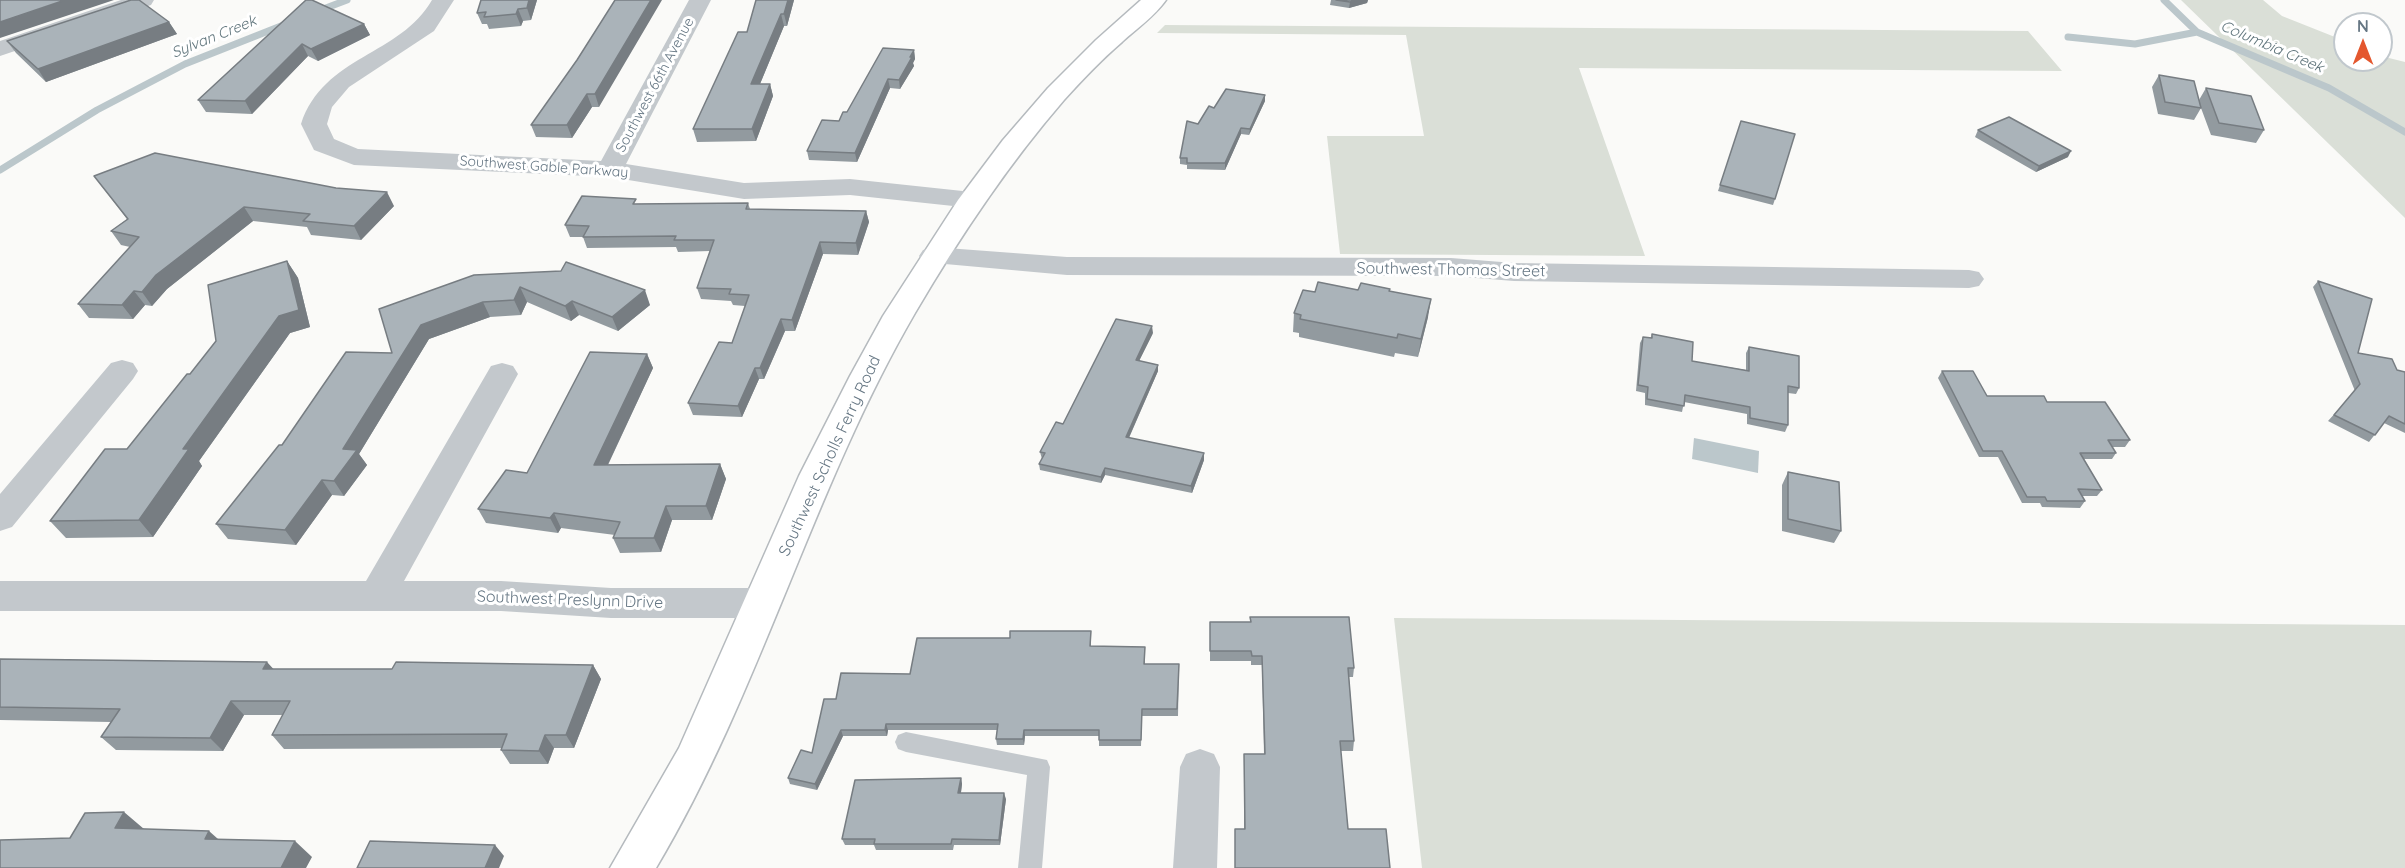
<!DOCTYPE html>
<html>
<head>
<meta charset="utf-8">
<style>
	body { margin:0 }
	#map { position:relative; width:2405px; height:868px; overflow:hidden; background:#fafaf8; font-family:Quicksand,sans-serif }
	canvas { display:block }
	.north { position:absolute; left:2333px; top:12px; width:60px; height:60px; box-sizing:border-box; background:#fff; border:2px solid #c1c8cd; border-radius:50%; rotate:0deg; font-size:16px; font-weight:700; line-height:24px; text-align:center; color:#657683 }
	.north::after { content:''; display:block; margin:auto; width:21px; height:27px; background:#e4572e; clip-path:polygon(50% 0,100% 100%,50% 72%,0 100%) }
</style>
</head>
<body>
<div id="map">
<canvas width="2405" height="868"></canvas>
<div class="north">N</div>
</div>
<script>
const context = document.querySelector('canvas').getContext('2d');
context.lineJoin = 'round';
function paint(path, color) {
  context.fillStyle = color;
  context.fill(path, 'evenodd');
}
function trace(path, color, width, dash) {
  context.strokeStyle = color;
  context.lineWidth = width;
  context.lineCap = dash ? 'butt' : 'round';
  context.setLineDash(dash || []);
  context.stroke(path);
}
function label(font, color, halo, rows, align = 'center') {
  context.font = font + ' Quicksand,sans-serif';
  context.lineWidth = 6;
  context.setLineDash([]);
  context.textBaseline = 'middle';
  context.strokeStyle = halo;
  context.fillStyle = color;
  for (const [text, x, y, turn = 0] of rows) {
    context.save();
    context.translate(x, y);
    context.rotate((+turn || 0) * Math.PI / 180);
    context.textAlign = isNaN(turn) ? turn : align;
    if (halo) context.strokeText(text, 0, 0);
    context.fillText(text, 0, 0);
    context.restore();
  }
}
const green = new Path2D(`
	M2181,0H2263L2282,16L2345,41V60H2381V56L2405,62V218Z
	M1165,25L2028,31L2062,71L1579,68L1645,256L1340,254L1327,136H1424L1406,35L1157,33Z
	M1394,618L2405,625V868H1422Z`);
const water = new Path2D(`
	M1694,438L1759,451L1758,473L1692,459Z`);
const stream = new Path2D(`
	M2164,0L2197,32L2329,88L2405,132
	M318,11L347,0
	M2068,37L2135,44L2197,32
	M0,170L97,110L185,64L286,24`);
const service = new Path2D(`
	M906,732L1047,760L1050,767L1042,868H1018L1027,775L906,752L898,749L895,742L898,735Z`);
const minor = new Path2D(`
	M121,0H154L151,5L0,56V41Z
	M432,0H454L434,31L349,87L332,107L327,124L334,139L358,149L601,161L689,0H711L626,164L744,183L850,179L972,192L982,194L986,200L982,206L972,208L850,195L744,199L610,177L354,165L314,150L301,124C324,55 400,56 432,0Z
	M933,247L1067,257L1451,258L1514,263L1969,270L1979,272L1984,279L1979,286L1969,288L1514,281L1451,276L1067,275L923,262L919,256L923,250Z
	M122,360L133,363L138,371L133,379L12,527L0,531V494L111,363Z
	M502,363L513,366L518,374L404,581H501L611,588H762L775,592L781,603L775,614L762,618H611L501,611H0V581H366L491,366Z
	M1200,749L1214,754L1220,767L1217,868H1173L1180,767L1186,754Z`);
const primary = new Path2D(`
	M1141,0H1166C1155,16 1136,29 1122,42C1101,60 1082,80 1064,100C1007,166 959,238 915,313C812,490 761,692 656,868H610L679,748L799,476L850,376L883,316L958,200L1003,140L1048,88L1096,40Z`);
const wall = new Path2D(`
	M306,0L364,24L370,35L318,61L308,56L252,114L206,112L198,100Z
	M537,0L531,20L523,21L521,26L489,29L487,24H482L477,13Z
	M615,0L599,107H592L572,138L536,137L531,125L577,60Z
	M756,0H794L787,26H784L760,84H770L773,96L756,141L697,142L693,129L747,32Z
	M1331,0H1368L1367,3L1349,8L1330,5Z
	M169,22L177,34L46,82L16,53L7,41Z
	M914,50L915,59L913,63L914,66L900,89L890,88L857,162L809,160L807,151Z
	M2159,75L2199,100L2206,88L2264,130L2256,143L2211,135L2201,108L2194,120L2158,114L2152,87Z
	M1265,95V101L1249,135L1241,134L1225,170L1187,169V165L1180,164V158L1198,124L1214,108Z
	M1741,121L1775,199L1773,205L1718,191Z
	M1978,130L2068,157L2036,172L1975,137Z
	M94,176L394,206L361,240L311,235L307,227L253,221L167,289L152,306L145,305L133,319L89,318L78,304L130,247L121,245L111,231L127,219Z
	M748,203L750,209L866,211L869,222L858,255L823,254L795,331H785L764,379H759L742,417L693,415L688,403L732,343L745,306L733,305L731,301L701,299L697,288L710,251L678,252L676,247L587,248L583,237H570L565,225L637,204Z
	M287,261L298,278L310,327L290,333L199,461L202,466L153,537L66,538L50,521L127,449Z
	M474,275L650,305L618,331L579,315L571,321L527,302L521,315L490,317L429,339L359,454L367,465L344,496L332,495L296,545L228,539L216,524L282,445L392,353Z
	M2318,281L2358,353L2397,370L2405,372V433L2384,423L2369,442L2328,421L2355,391L2313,287Z
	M1358,290L1389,291L1428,317L1418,357L1395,353L1394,357L1299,337V333L1293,332L1294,313L1315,292Z
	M1153,333L1139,361L1158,365V371L1129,438L1204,460L1192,493L1105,475L1101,483L1040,470L1039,464L1042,459L1040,452L1063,424Z
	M1652,334L1692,361L1746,370V353L1749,347L1799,388L1796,394L1788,393V425L1785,432L1747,424V414L1684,402L1682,412L1645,405V393L1636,391L1640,343L1643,337L1651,338Z
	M647,354L653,368L608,465L720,464L726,479L712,520H672L661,552L620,553L613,538L615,535L561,528L558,533L486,523L478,509L527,473Z
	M1942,371L1987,396L2047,402L2130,440L2125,447H2112L2116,453L2112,459H2084L2102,490L2097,496H2082L2085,501L2080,508L2042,507L2040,503H2022L1998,457H1979L1938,378Z
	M1788,472L1841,531L1834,543L1782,531V485Z
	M1210,622L1354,668L1353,677H1349L1354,741L1353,751H1341L1244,829V754H1264L1262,665H1251V661H1210Z
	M1091,631V646L1145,647V664H1179L1178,716H1142L1141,746H1099V736H1025L1024,745H997L996,739L997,730H888L887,736H843L817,790L790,784L788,778L812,753L836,699L910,674L1010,638Z
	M0,659L274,669H392L593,665L601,679L574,748H554L548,764H510L501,750L502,748L284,749L272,735L283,715H244L223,751L116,750L101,737L111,722L0,720Z
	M961,778L962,784L961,793L1006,799L1000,845H954L953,850H876L874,845H845L842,839Z`);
const shadedWall = new Path2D(`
	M65,0H114L0,38V22Z
	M529,0H537L531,20L527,8Z
	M651,0H662L599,107L595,94Z
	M788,0H794L787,26L784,14Z
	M1356,0H1368L1367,3L1349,8L1350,2Z
	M518,9L523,21L521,26L516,14Z
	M781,14L784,26L755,96L751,84Z
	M169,22L177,34L46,82L38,69Z
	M364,24L370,35L318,61L311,49Z
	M302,44L308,56L252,114L245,101Z
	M914,50L915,59L913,63L914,66L900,89L899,80Z
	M888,79L890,88L857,162L855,153Z
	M770,84L773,96L756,141L752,129Z
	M587,94L592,107L572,138L567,125Z
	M1265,95V101L1249,135L1250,129Z
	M1241,128V134L1225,170V163Z
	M2071,151L2068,157L2036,172L2039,166Z
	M387,192L394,206L361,240L354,226Z
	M244,207L253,221L167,289L152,306L142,292L156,275Z
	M866,211L869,222L858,255L856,243Z
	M820,242L823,254L795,331L792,320Z
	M287,261L298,278L310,327L290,333L199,461L202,466L153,537L139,520Z
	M520,287L527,302L521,315L514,300Z
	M645,290L650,305L618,331L612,317Z
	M134,291L145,305L133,319L122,305Z
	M1431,299L1428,317L1418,357L1421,339Z
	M572,301L579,315L571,321L565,306Z
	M483,302L490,317L429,339L359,454L367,465L344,496L334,481L343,449L421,325Z
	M781,319L785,331L764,379L760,368Z
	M1152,326L1153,333L1136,367V360Z
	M647,354L653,368L601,479L594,465Z
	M1158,365V371L1126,444V437Z
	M755,368L759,379L742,417L738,406Z
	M1204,453V460L1192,493L1191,486Z
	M720,464L726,479L712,520L706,506Z
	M1105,468V475L1101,483V477Z
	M322,480L332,495L296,545L285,530Z
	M666,506L672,520L661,552L654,538Z
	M554,513L561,528L558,533L550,518Z
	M267,662L279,675L263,669Z
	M593,665L601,679L574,748L566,735Z
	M231,701L244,715L223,751L210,738Z
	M886,724L888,730L887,736L885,730Z
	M841,730L843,736L817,790L815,784Z
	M1024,730L1025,736L1024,745L1023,739Z
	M545,735L554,748L548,764L539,751Z
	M961,778L962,784L960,799L958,793Z
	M1004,793L1006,799L1000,845L999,840Z
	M124,812L144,829L134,845L115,828Z
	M209,831L227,847L205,839Z
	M295,841L312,857L306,868H281Z
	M495,845L504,856L499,868H485Z`);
const building = new Path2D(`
	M0,0H65L0,22Z
	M131,0H139L169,22L38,69L7,41Z
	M306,0H312L364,24L311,49L302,44L245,101L198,100Z
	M481,0H529L527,8L518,9L516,14L484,17L486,12L477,13Z
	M615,0H651L595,94H587L567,125H531L577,60Z
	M756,0H788L784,14H781L751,84H770L752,129H693L738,32H747Z
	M1336,0H1356L1350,2Z
	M883,48L914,50L910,57H912L899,80L888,79L855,153L807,151L822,120L839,121L843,112H847Z
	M2159,75L2194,81L2201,108L2165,102Z
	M2206,88L2251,96L2264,130L2219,123Z
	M1226,89L1265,95L1250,129L1241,128L1225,163H1187V158H1180L1187,121L1198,124L1209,106L1214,108Z
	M2009,117L2071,151L2039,166L1978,130Z
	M1741,121L1795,134L1775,199L1720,185Z
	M155,153L336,188L387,192L354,226L303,221L310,214L244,207L156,275L142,292L134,291L122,305L78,304L139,237L111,231L128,219L94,176Z
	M582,196L636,199L633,204L748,203L746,209L866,211L856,243L820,242L792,320L781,319L760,368H755L738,406L688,403L719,342L732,343L749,295L729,294L731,289L697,288L714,240H674L676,236L583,237L589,226L565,225Z
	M287,261L299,310L279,316L183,449H189L139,520L50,521L105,449H127L187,374H190L216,341L208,285Z
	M566,262L645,290L612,317L572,301L565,306L520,287L514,300L483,302L421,325L343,449L357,450L334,481L322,480L285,530L216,524L279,445H282L346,352L392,353L379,309L474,275L561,271Z
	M2318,281L2372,299L2358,353L2392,359L2397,370L2405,372V424L2389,416L2375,435L2334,415L2360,384Z
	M1318,282L1358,290L1361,283L1390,289L1389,291L1431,299L1421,339L1398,334L1397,338L1300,319L1301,315L1294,313L1303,290L1315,292Z
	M1116,319L1152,326L1136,360L1158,365L1126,437L1204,453L1191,486L1105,468L1101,477L1039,464L1045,453L1040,452L1056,422L1063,424Z
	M1652,334L1693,342L1692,361L1749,371V347L1799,356V388L1788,386V425L1750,418V407L1685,395L1684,406L1647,399L1648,387L1638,385L1643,337L1652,338Z
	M590,352L647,354L594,465L720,464L706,506H666L654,538H613L620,522L554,513L550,518L478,509L506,470L527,473Z
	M1942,371H1973L1987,396H2044L2047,402H2105L2130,440H2108L2116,453H2080L2102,490L2078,489L2085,501H2047L2045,497H2027L2002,451H1983Z
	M1788,472L1839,482L1841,531L1788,519Z
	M1250,617H1349L1354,668H1348L1354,741H1340L1348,829H1386L1390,868H1235V829H1245L1244,754H1265L1262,656H1252L1251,651H1210V622H1251Z
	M1010,631H1091L1090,646L1145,647L1144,664H1179L1177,709H1142L1141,740H1099V730H1024L1023,739H996L998,724H886L885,730H841L815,784L788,778L801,750L812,753L824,699H836L841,673L910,674L917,638H1010Z
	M0,659L267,662L263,669H392L396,662L593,665L566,735H545L539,751L501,750L507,734L272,735L290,701H231L210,738L101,737L120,709L0,707Z
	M961,778L958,793H1004L999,840L952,839L951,844H874L875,839H842L855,780Z
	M124,812L115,828L209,831L205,839L295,841L281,868H0V840L70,838L85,813Z
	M370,841L495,845L485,868H357Z`);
const farStreetnames = [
	["Southwest 66th Avenue",655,85,-62],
	["Southwest Gable Parkway",544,167,4]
];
const farWaternames = [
	["Sylvan Creek",214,37,-22],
	["Columbia Creek",2272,47,23]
];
const streetNames = [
	["Southwest Thomas Street",1451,270,1],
	["Southwest Scholls Ferry Road",830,456,-65],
	["Southwest Preslynn Drive",570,600,2]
];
paint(green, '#dadfd7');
paint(water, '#bbc7cb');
trace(stream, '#bbc7cb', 7);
trace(primary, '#b5babe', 3);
paint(service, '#c3c8cc');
paint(minor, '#c3c8cc');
paint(primary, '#fff');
paint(wall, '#929a9f');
paint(shadedWall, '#777d82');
paint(building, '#aab3b9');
trace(building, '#777d82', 1.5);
label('14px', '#657683', '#fff', farStreetnames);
label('italic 15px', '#60757c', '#fff', farWaternames);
label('16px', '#657683', '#fff', streetNames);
</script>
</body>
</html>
